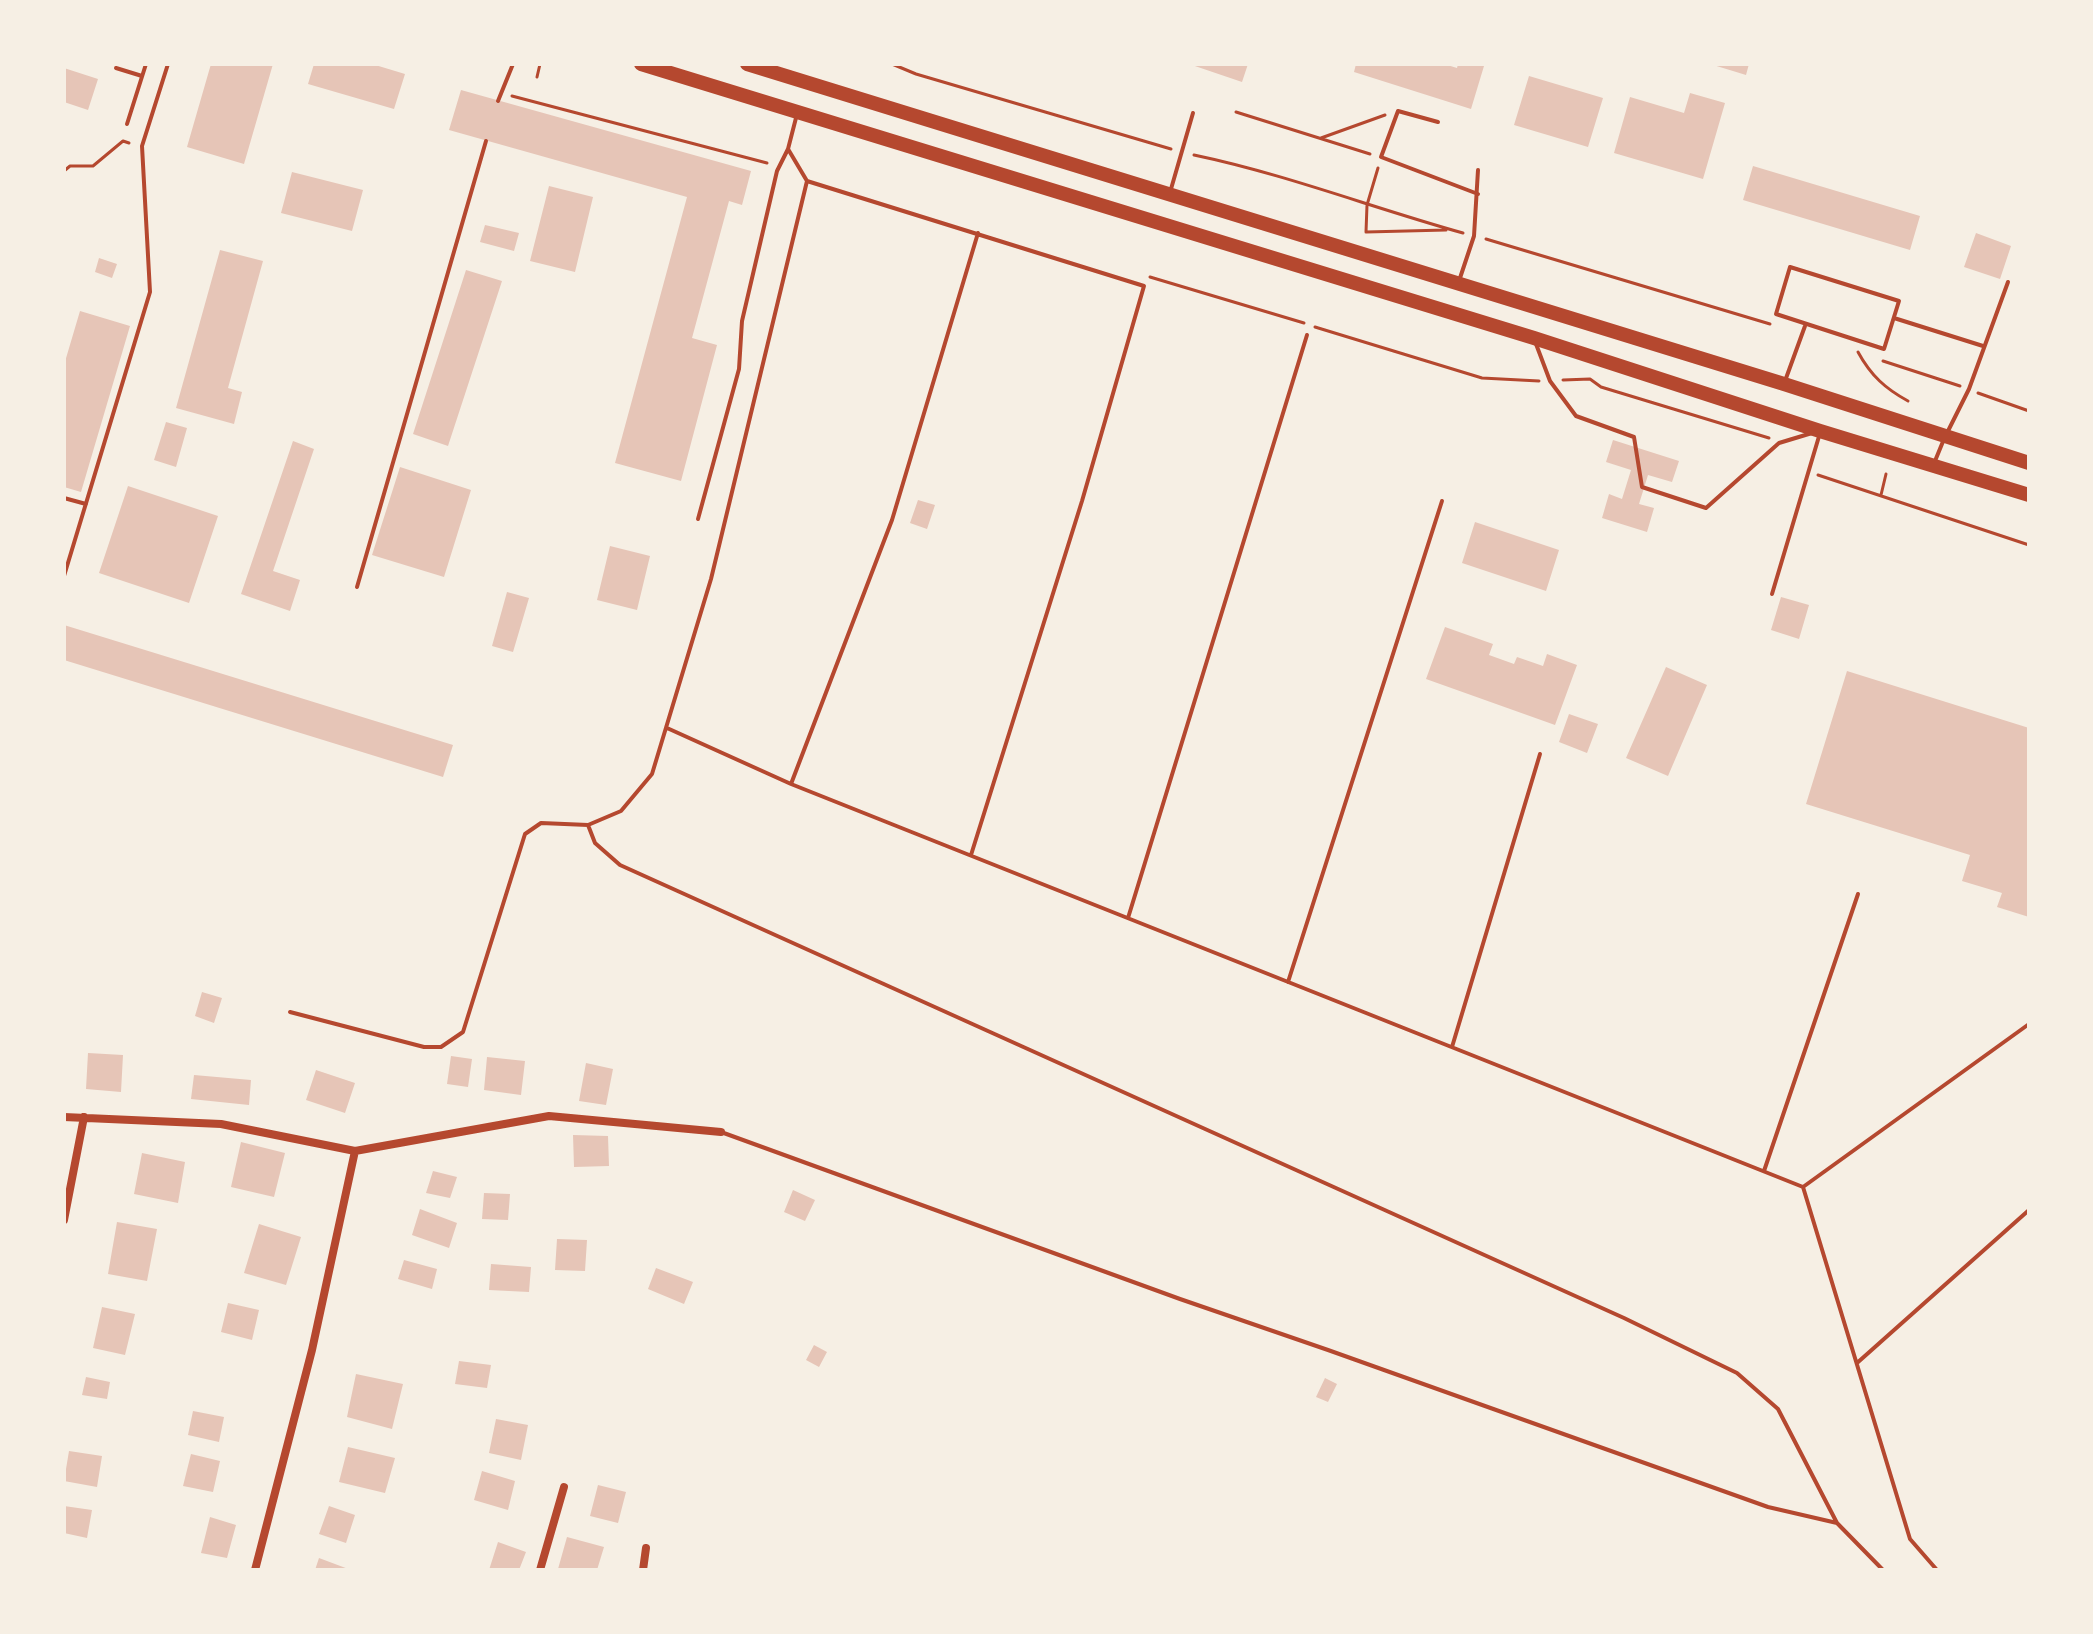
<!DOCTYPE html>
<html>
<head>
<meta charset="utf-8">
<style>
	body { margin:0 }
	#map { position:relative; width:2093px; height:1634px; overflow:hidden; background:#f6efe4; font-family:"Open Sans",sans-serif }
	canvas { display:block }
	.frame { position:absolute; inset:0; border:66px solid #f6efe4; pointer-events:none }
</style>
</head>
<body>
<div id="map">
<canvas width="2093" height="1634"></canvas>
<div class="frame"></div>
</div>
<script>
const context = document.querySelector('canvas').getContext('2d');
context.lineJoin = 'round';
function paint(path, color) {
  context.fillStyle = color;
  context.fill(path, 'evenodd');
}
function trace(path, color, width, dash) {
  context.strokeStyle = color;
  context.lineWidth = width;
  context.lineCap = dash ? 'butt' : 'round';
  context.setLineDash(dash || []);
  context.stroke(path);
}
const building = new Path2D(`
	M211,64H273L244,164L187,147Z
	M314,64H372L405,74L394,109L308,84Z
	M1189,64H1248L1242,82Z
	M1356,64H1444L1457,68L1458,64H1476L1484,66L1471,109L1354,72Z
	M1710,64H1749L1746,75Z
	M64,68L98,79L88,110L64,102Z
	M1529,76L1603,98L1588,147L1514,125Z
	M461,90L751,171L742,205L729,201L692,338L717,345L681,481L615,463L687,197L449,130Z
	M1690,93L1725,103L1703,179L1614,153L1630,97L1684,113Z
	M1753,166L1920,216L1910,250L1743,200Z
	M292,172L363,190L352,231L281,213Z
	M549,186L593,197L575,272L530,261Z
	M485,225L519,233L514,251L480,242Z
	M1976,233L2011,246L2000,279L1964,267Z
	M220,250L263,261L228,388L242,392L234,424L176,408Z
	M99,258L117,264L112,278L95,272Z
	M466,270L502,281L448,446L413,434Z
	M80,311L130,326L81,492L64,487V365Z
	M166,422L187,428L176,467L154,460Z
	M1613,440L1679,461L1672,482L1648,475L1639,504L1654,508L1647,532L1602,518L1609,494L1622,499L1631,470L1606,462Z
	M293,441L314,449L273,571L300,580L290,611L241,594Z
	M400,467L471,490L444,577L372,555Z
	M128,486L218,516L189,603L99,573Z
	M918,500L935,505L927,529L910,523Z
	M1475,522L1559,550L1546,591L1462,563Z
	M610,546L650,556L637,610L597,600Z
	M507,592L529,598L513,652L492,646Z
	M1781,597L1809,605L1799,639L1771,630Z
	M64,625L453,745L443,777L64,660Z
	M1445,627L1493,644L1489,655L1514,664L1517,657L1543,666L1547,654L1577,665L1555,725L1426,679Z
	M1666,667L1707,685L1668,776L1626,758Z
	M1847,671L2029,728V917L1997,907L2002,893L1962,881L1970,855L1806,804Z
	M1569,714L1598,724L1587,753L1559,742Z
	M202,992L222,998L214,1023L195,1016Z
	M88,1053L123,1055L121,1092L86,1089Z
	M451,1056L472,1059L468,1087L447,1084Z
	M487,1057L525,1061L521,1095L484,1090Z
	M586,1063L613,1069L606,1105L579,1101Z
	M316,1070L355,1083L345,1113L306,1100Z
	M194,1075L251,1080L249,1105L191,1099Z
	M573,1135L608,1136L609,1166L574,1167Z
	M241,1142L285,1153L274,1197L231,1187Z
	M142,1153L185,1162L178,1203L134,1194Z
	M433,1171L457,1177L450,1198L426,1193Z
	M793,1190L815,1200L805,1221L784,1212Z
	M484,1193L510,1194L508,1220L482,1219Z
	M420,1209L457,1223L449,1248L412,1235Z
	M117,1222L157,1229L147,1281L108,1274Z
	M259,1224L301,1237L286,1285L244,1273Z
	M557,1239L587,1240L585,1271L555,1270Z
	M404,1260L437,1269L432,1289L398,1279Z
	M491,1264L531,1267L529,1292L489,1290Z
	M656,1268L693,1282L684,1304L648,1289Z
	M228,1303L259,1310L252,1340L221,1332Z
	M102,1307L135,1314L125,1355L93,1348Z
	M814,1345L827,1352L819,1367L806,1360Z
	M459,1361L491,1365L487,1388L455,1384Z
	M356,1374L403,1384L392,1429L347,1417Z
	M86,1377L110,1382L107,1399L82,1395Z
	M1325,1378L1337,1384L1328,1402L1316,1397Z
	M193,1411L224,1417L219,1442L188,1435Z
	M496,1419L528,1425L521,1460L489,1453Z
	M348,1447L395,1458L385,1493L339,1482Z
	M69,1451L102,1456L97,1487L64,1481Z
	M191,1454L220,1461L213,1492L183,1486Z
	M482,1471L515,1481L508,1510L474,1500Z
	M598,1485L626,1492L618,1523L590,1516Z
	M64,1506L92,1510L87,1538L64,1533Z
	M329,1506L355,1515L346,1543L319,1534Z
	M210,1517L236,1525L227,1558L201,1553Z
	M567,1537L604,1547L597,1570L558,1569Z
	M498,1542L526,1552L519,1570H489Z
	M319,1558L351,1570H315Z`);
const path = new Path2D(`
	M892,64L916,74L1171,149
	M537,77L540,64
	M512,96L767,163
	M1236,112L1370,154
	M1321,138L1385,115
	M1194,155C1285,174 1373,208 1463,233
	M1378,168L1367,205L1366,232L1446,230
	M64,171L70,166H93L123,141L129,143
	M1486,239L1770,324
	M1150,277L1304,323
	M1315,327L1482,378L1539,381
	M1858,352C1871,376 1886,389 1908,401
	M1883,361L1960,386
	M1563,380L1590,379L1601,387L1769,438
	M1978,393L2029,411
	M1818,475L2029,545
	M1881,495L1886,474`);
const service = new Path2D(`
	M116,68L142,76
	M498,101L513,64
	M1438,122L1398,111L1381,157L1478,194
	M127,124L146,64
	M807,181L1144,286L1082,501L971,855
	M1171,189L1193,113
	M1790,267L1899,301L1884,349L1776,314Z
	M1459,281L1474,236L1478,170
	M1894,318L1983,346
	M1536,344L1550,381L1576,416L1634,437L1642,487L1706,508L1779,443L1812,433
	M1785,381L1805,326
	M1948,431L1969,389L2008,282
	M1935,461L1944,439
	M64,498L86,504
	M698,519L739,369L742,321L777,171L788,149
	M64,576L150,292L142,146L168,64
	M357,587L486,141
	M1772,594L1820,433
	M667,728L791,784L1803,1187
	M791,784L892,520L978,233
	M588,825L595,843L620,865L1624,1318L1737,1373L1778,1409L1837,1523
	M1128,918L1307,335
	M1288,982L1442,501
	M290,1012L424,1047H441L463,1032L525,834L541,823L588,825L621,811L652,774L711,579L807,181L788,149L797,114
	M1452,1047L1540,754
	M721,1132L1180,1299L1328,1350L1768,1507L1837,1523L1883,1570
	M1764,1171L1858,894
	M1803,1187L1910,1539L1937,1570
	M1803,1187L2029,1024
	M1857,1363L2029,1210`);
const minor = new Path2D(`
	M64,1117L221,1124L355,1151L549,1116L721,1132
	M64,1220L84,1117
	M255,1570L312,1350L355,1151
	M540,1570L564,1487
	M643,1570L646,1548`);
const primary = new Path2D(`
	M641,64L1534,338L1820,431L2029,495
	M747,64L1784,384L2029,463`);
paint(building, '#e6c5b7');
trace(path, '#b5482f', 3);
trace(service, '#b5482f', 4);
trace(minor, '#b5482f', 8);
trace(primary, '#b5482f', 14);
</script>
</body>
</html>
